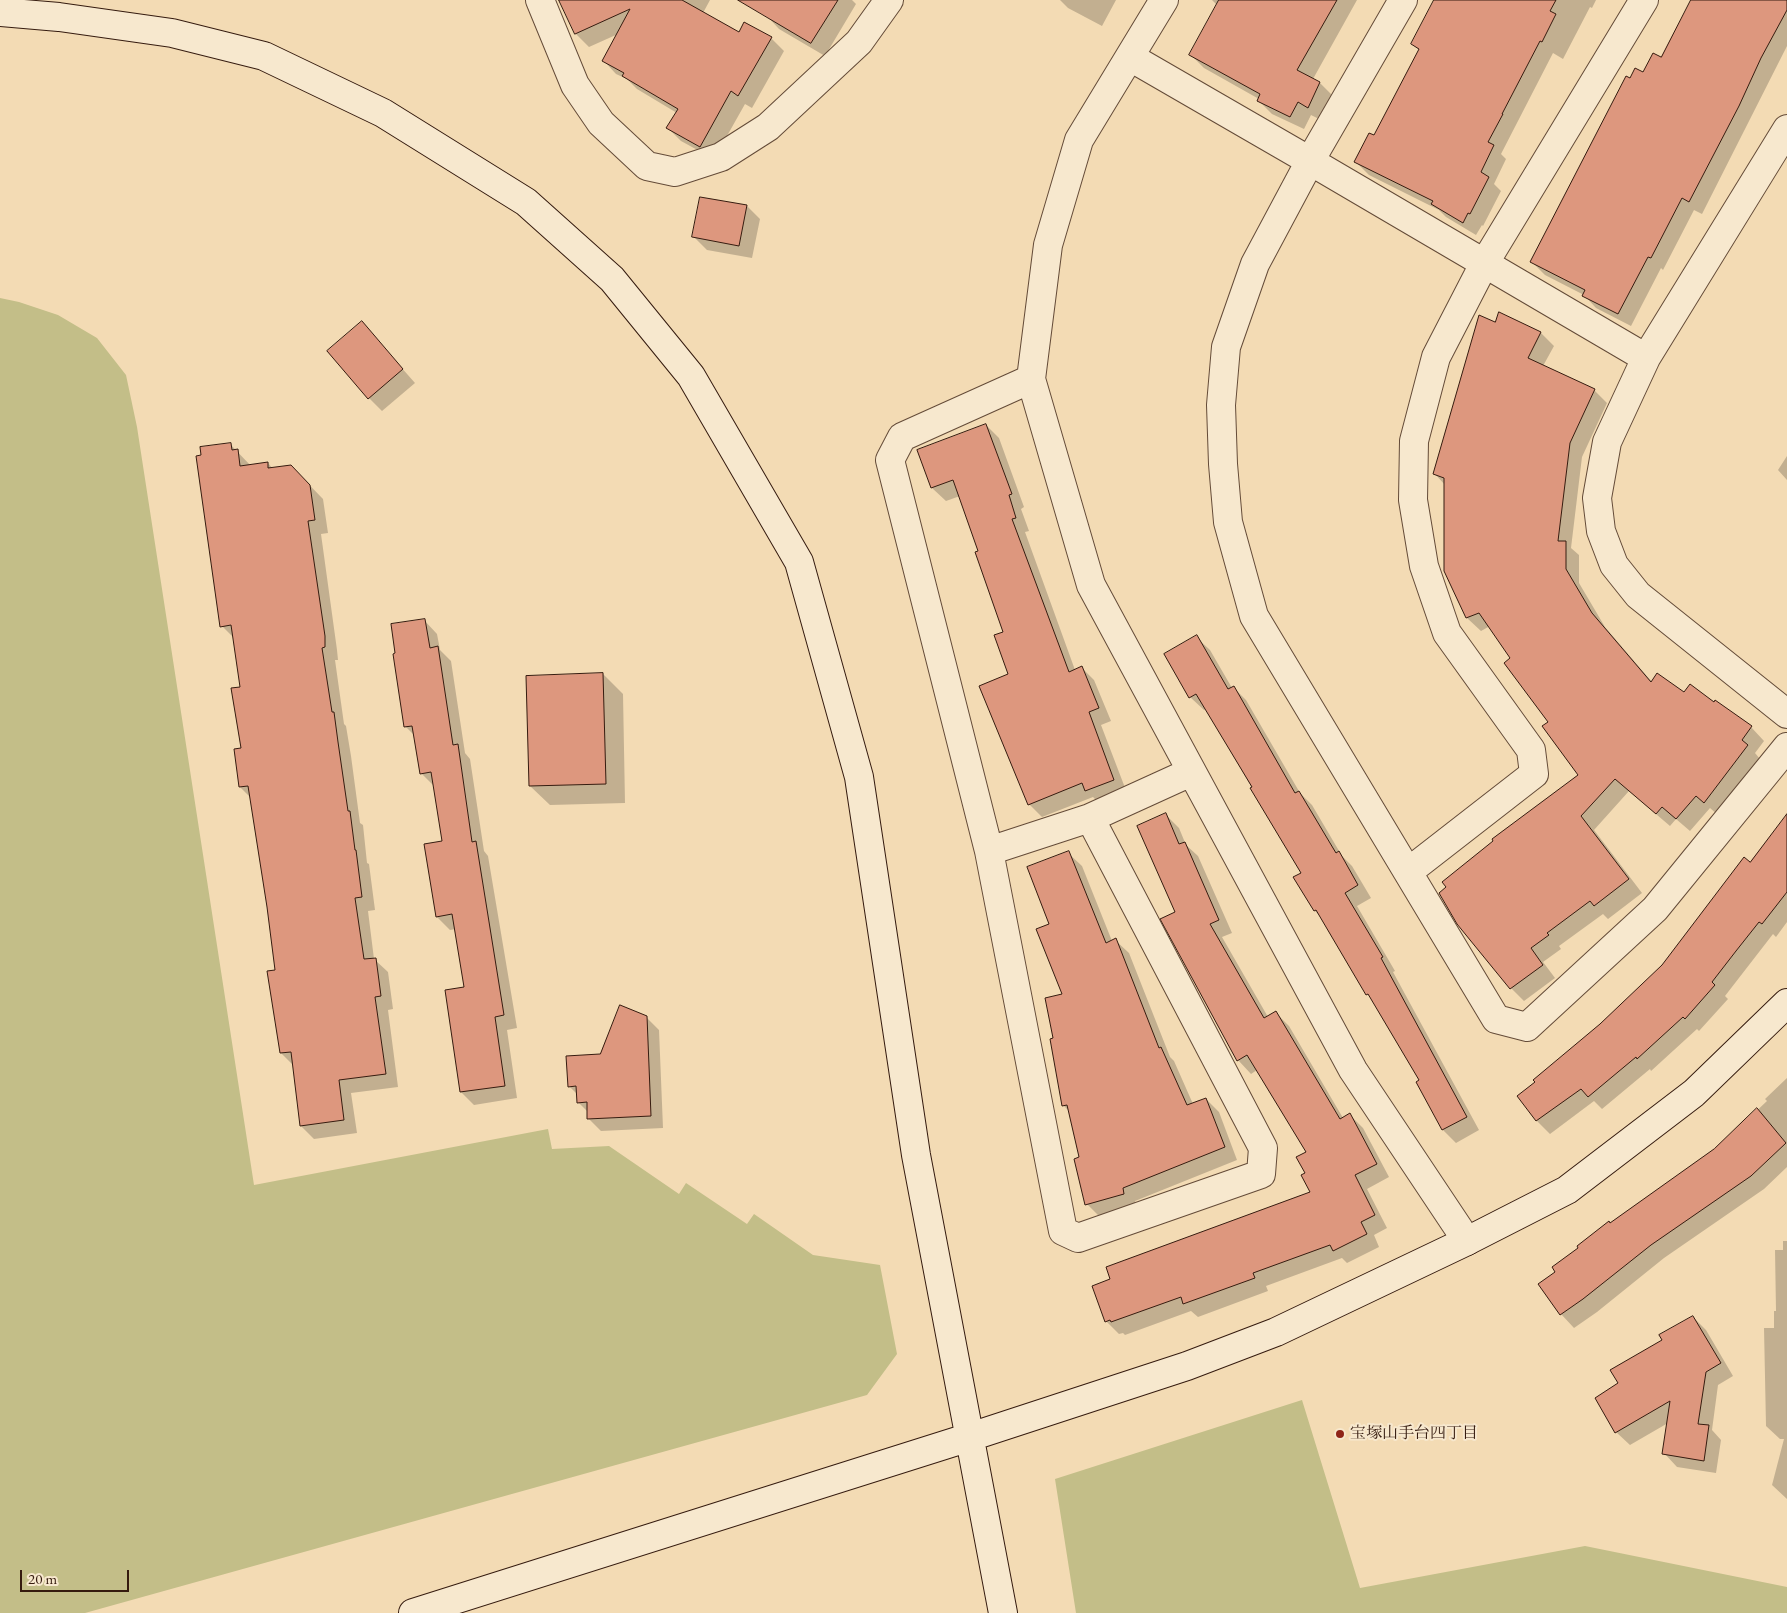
<!DOCTYPE html>
<html>
<head>
<meta charset="utf-8">
<style>
	body { margin:0 }
	#map { position:relative; width:1787px; height:1613px; overflow:hidden; background:#f3dbb4; font-family:"EB Garamond",serif }
	canvas { display:block }
	.scale { position:absolute; left:20px; top:1570px; width:109px; height:22px; box-sizing:border-box; border:2px solid #351b0f; border-top:0; padding-left:6px; font-size:15px; line-height:18px; white-space:nowrap; color:#351b0f; -webkit-text-stroke:4px #f7e8ce; paint-order:stroke }
</style>
</head>
<body>
<div id="map">
<canvas width="1787" height="1613"></canvas>
<div class="scale">20 m</div>
</div>
<script>
const context = document.querySelector('canvas').getContext('2d');
context.lineJoin = 'round';
function paint(path, color) {
  context.fillStyle = color;
  context.fill(path, 'evenodd');
}
function trace(path, color, width, dash) {
  context.strokeStyle = color;
  context.lineWidth = width;
  context.lineCap = dash ? 'butt' : 'round';
  context.setLineDash(dash || []);
  context.stroke(path);
}
function label(font, color, halo, rows, align = 'center') {
  context.font = font + ' "EB Garamond","Noto Serif JP",serif';
  context.lineWidth = 4;
  context.setLineDash([]);
  context.textBaseline = 'middle';
  context.strokeStyle = halo;
  context.fillStyle = color;
  for (const [text, x, y, turn = 0] of rows) {
    context.save();
    context.translate(x, y);
    context.rotate((+turn || 0) * Math.PI / 180);
    context.textAlign = isNaN(turn) ? turn : align;
    if (halo) context.strokeText(text, 0, 0);
    context.fillText(text, 0, 0);
    context.restore();
  }
}
const green = new Path2D(`
	M0,298L19,302L58,315L97,338L126,375L137,427L254,1185L548,1129L552,1149L609,1146L679,1194L686,1183L747,1224L754,1214L813,1255L880,1265L897,1354L867,1395L85,1613H0Z
	M1302,1400L1360,1588L1585,1546L1787,1587V1613H1076L1055,1479Z`);
const shadow = new Path2D(`
	M561,0H710L703,13L739,33L771,38L784,51L752,108L745,104L714,159L681,141L668,128L677,113L637,89L627,79L616,74L603,60L618,34L589,47L576,34Z
	M775,0H852L856,4L825,56L779,29L766,15Z
	M1060,0H1116L1102,26L1068,8Z
	M1212,0H1357L1313,79L1320,83L1333,96L1321,120L1311,115L1304,129L1272,114L1258,100L1259,99L1204,68L1191,55L1217,5Z
	M1454,0H1596L1592,8L1590,7L1563,59L1553,53L1501,154L1506,159L1494,184L1501,191L1483,226L1482,225L1476,235L1446,217L1439,210L1369,175L1356,162L1375,137L1420,51L1412,44Z
	M1692,0H1787V46L1702,214L1694,210L1663,270L1661,268L1631,326L1596,308L1584,295L1545,275L1532,262L1630,79L1643,73L1662,59Z
	M747,206L760,219L752,258L707,250L694,237Z
	M1500,314L1541,333L1554,346L1543,366L1594,390L1607,403L1582,457L1571,548L1579,555V583L1605,627L1652,682L1714,703L1715,702L1751,727L1764,741L1755,753L1760,759L1718,815L1710,808L1690,831L1676,819L1670,826L1629,791L1594,830L1642,893L1608,919L1603,914L1559,946L1561,949L1543,962L1555,978L1524,1001L1511,988L1580,776L1512,658L1490,626L1481,631L1467,618L1446,571L1445,485L1435,474Z
	M362,323L415,383L382,411L369,398Z
	M986,425L999,438L1024,507L1021,509L1029,531L1025,532L1075,670L1081,667L1094,680L1111,721L1101,725L1127,793L1099,803L1093,797L1042,817L1029,804L1005,632L979,552L960,496L946,501L932,488L919,450Z
	M230,444L251,466L268,463L273,469L291,466L323,499L328,533L321,534L337,650L338,660H335L344,724L346,726L351,756L360,823L363,825L367,863L369,864L375,910L368,911L374,959L388,972L393,1009L388,1010L398,1087L351,1093L357,1133L314,1139L301,1126L294,1066L281,1053L277,971L251,798L240,787L242,749L241,688L234,638L222,626Z
	M1787,456V480L1778,470Z
	M424,620L437,634L440,650L451,661L465,753L470,759L484,851L488,856L517,1028L507,1030L517,1098L474,1105L461,1092L465,988L456,929L450,930L437,917L443,842L435,787L421,773L415,736L405,726Z
	M1196,637L1210,650L1232,688L1233,687L1246,700L1300,793L1312,805L1342,856L1352,866L1371,898L1357,906L1395,971L1393,972L1479,1130L1456,1143L1443,1130L1417,1082L1420,1081L1375,1003L1367,994L1321,917L1315,911L1302,874L1206,709L1204,710L1190,697Z
	M603,674L623,694L625,803L550,805L530,786Z
	M1166,815L1179,828L1186,845L1198,856L1232,933L1222,937L1268,1017L1276,1013L1289,1026L1343,1118L1350,1115L1363,1128L1389,1177L1367,1189L1387,1228L1374,1235L1379,1247L1347,1263L1342,1258L1266,1286L1268,1291L1198,1317L1191,1311L1125,1335L1123,1333L1119,1334L1106,1321L1312,1193L1306,1174L1307,1153L1257,1070L1251,1074L1238,1060L1177,913Z
	M1787,818V922L1776,937L1773,934L1725,996L1728,999L1699,1031L1697,1029L1651,1071L1650,1069L1602,1109L1594,1101L1550,1134L1537,1121L1519,1096L1601,1025L1663,966Z
	M1068,853L1082,866L1112,941L1115,940L1129,953L1170,1057L1174,1061L1193,1104L1206,1099L1219,1112L1237,1160L1135,1201L1137,1207L1100,1217L1087,1204L1080,1158L1070,1112L1063,1105L1055,1039L1064,995L1051,924Z
	M646,1017L659,1030L663,1128L601,1131L589,1119L588,1112L578,1102V1095L569,1086Z
	M1787,1078V1167L1764,1189L1664,1258L1597,1312L1574,1328L1561,1314L1540,1284L1557,1272L1610,1224L1715,1150L1767,1101L1765,1099Z
	M1783,1241H1787V1499L1772,1485L1784,1439H1780L1766,1426L1764,1328H1774V1311H1776L1775,1250H1783Z
	M1693,1317L1706,1330L1733,1376L1718,1385L1712,1430L1721,1440L1716,1473L1677,1467L1664,1453L1668,1423L1630,1445L1616,1432L1620,1384L1663,1340Z`);
const building = new Path2D(`
	M559,0H682L739,32L744,22L772,37L738,96L731,91L700,147L666,128L678,109L622,76L624,73L602,61L630,9L575,34Z
	M738,0H838L811,43Z
	M1219,0H1337L1297,70L1320,82L1308,108L1298,102L1290,117L1257,101L1260,94L1189,55Z
	M1434,0H1556L1550,11L1556,14L1542,42L1540,41L1502,114H1503L1488,142L1494,145L1481,172L1489,177L1470,214L1468,213L1463,223L1431,204L1433,201L1354,162L1369,133L1374,135L1419,49L1411,44Z
	M1691,0H1787V10L1761,58L1739,106L1689,202L1682,198L1651,258L1648,257L1618,314L1582,296L1585,290L1530,262L1626,76L1630,78L1635,68L1643,72L1653,53L1661,57Z
	M700,197L747,205L739,246L692,237Z
	M1499,312L1541,332L1528,358L1595,389L1570,443L1558,541H1566V569L1592,613L1651,682L1657,673L1684,692L1690,684L1714,702L1715,700L1752,726L1742,740L1748,745L1704,803L1696,796L1676,819L1662,807L1656,814L1615,779L1581,816L1629,879L1594,906L1590,901L1547,933L1549,935L1531,948L1543,965L1510,989L1457,924L1439,893L1446,887L1442,882L1493,841L1492,839L1578,775L1542,726L1548,722L1504,663L1510,658L1479,613L1466,618L1444,571V478L1433,474L1479,315L1495,322Z
	M362,321L403,369L368,399L327,351Z
	M986,424L1012,494L1009,495L1016,518L1012,519L1069,672L1082,666L1099,708L1089,712L1114,780L1085,791L1082,783L1028,805L979,686L1008,674L994,635L1003,632L975,552L978,551L953,480L931,488L917,450Z
	M231,443L232,450L238,449L240,466L268,462V468L291,465L310,485L315,520L308,521L325,636V647L322,648L332,712H334L338,742L348,811H350L355,850H356L362,897L355,898L364,959L376,958L381,996L375,997L386,1074L339,1080L344,1120L300,1126L291,1052L280,1053L267,971L275,970L267,907L248,786L239,787L234,749L241,748L231,688L240,687L231,625L220,627L196,456L201,455L200,447Z
	M425,619L430,648L438,646L453,745L458,744L472,842L476,841L504,1015L495,1017L505,1086L460,1092L445,990L464,987L452,914L436,917L424,844L442,841L431,772L420,774L412,726L404,727L393,654L395,653L391,624Z
	M1197,635L1228,689L1234,686L1295,793L1299,791L1330,843L1336,853L1339,851L1358,885L1345,893L1383,957L1381,958L1467,1117L1442,1130L1416,1082L1419,1080L1368,994L1366,995L1316,910L1314,911L1293,877L1301,873L1250,788L1252,787L1196,694L1189,698L1164,654Z
	M603,673L606,784L529,786L526,676Z
	M1166,813L1179,844L1185,842L1219,920L1210,924L1264,1018L1276,1011L1340,1119L1350,1113L1377,1164L1355,1175L1375,1215L1361,1222L1367,1234L1333,1251L1330,1245L1253,1273L1255,1278L1183,1304L1181,1297L1111,1322L1110,1320L1105,1322L1092,1286L1110,1279L1106,1267L1310,1192L1301,1175L1305,1173L1296,1157L1306,1152L1247,1055L1237,1061L1160,919L1175,912L1137,826Z
	M1787,814V892L1762,924L1759,922L1736,951L1712,982L1715,985L1685,1019L1683,1017L1637,1059L1636,1057L1588,1097L1581,1089L1536,1121L1517,1096L1535,1082L1533,1080L1600,1024L1662,965L1744,857L1750,862Z
	M1069,851L1106,943L1116,938L1159,1048L1161,1047L1187,1105L1206,1098L1225,1147L1123,1188L1124,1194L1085,1205L1074,1159L1079,1157L1067,1105L1062,1106L1050,1039L1053,1038L1045,998L1062,994L1036,929L1049,924L1027,867Z
	M620,1005L647,1016L651,1116L587,1119V1102L577,1103L576,1086L568,1087L566,1056L600,1054Z
	M1757,1108L1786,1143L1751,1176L1651,1245L1583,1299L1560,1315L1538,1284L1555,1272L1552,1267L1578,1248L1577,1246L1609,1221L1610,1223L1714,1149Z
	M1693,1316L1721,1363L1706,1372L1698,1424L1709,1425L1704,1461L1662,1454L1670,1401L1615,1433L1595,1398L1618,1383L1610,1370L1662,1340L1659,1335Z`);
const street = new Path2D(`
	M540,0L575,85L601,123L647,166L675,172L721,157L768,127L859,42L889,0
	M1164,0L1079,140L1048,245L1031,379L1091,585L1353,1070L1467,1241
	M1403,0L1310,161L1255,264L1226,347L1221,405L1223,464L1228,522L1254,616L1496,1019L1527,1027L1655,909L1787,747
	M1130,57L1310,161L1646,358
	M1787,129L1646,358L1607,442L1597,498L1601,531L1614,565L1638,595L1787,714
	M1090,818L1191,772
	M989,851L1090,818L1263,1148L1261,1174L1078,1238L1063,1231L989,851L890,460L902,437L1031,379
	M1408,872L1534,774L1531,750L1447,633L1424,566L1413,500L1414,441L1436,357L1484,264L1644,0`);
const secondary = new Path2D(`
	M0,12L59,17L172,33L264,56L383,113L526,202L612,279L691,376L799,562L859,777L916,1155L1003,1613
	M413,1613L970,1437L1187,1366L1276,1332L1467,1241L1567,1190L1694,1093L1787,1003`);
const markers = [
	[1340,1434,5,"#8f2418"]
];
const poiNames = [
	["宝塚山手台四丁目",1350,1434]
];
paint(green, '#c3be88');
paint(shadow, '#0003');
paint(building, '#dd977e');
trace(building, '#351b0f', 1);
trace(street, '#644b38', 30);
trace(secondary, '#351b0f', 30);
trace(street, '#f7e8ce', 28);
trace(secondary, '#f7e8ce', 28);
for (const [x, y, r, color] of markers) {
  const dot = new Path2D();
  dot.arc(x, y, r, 0, 2 * Math.PI);
  context.fillStyle = color;
  context.fill(dot);
  trace(dot, '#f7e8ce', 2);
}
label('16px', '#351b0f', '#f7e8ce', poiNames, 'left');
</script>
</body>
</html>
